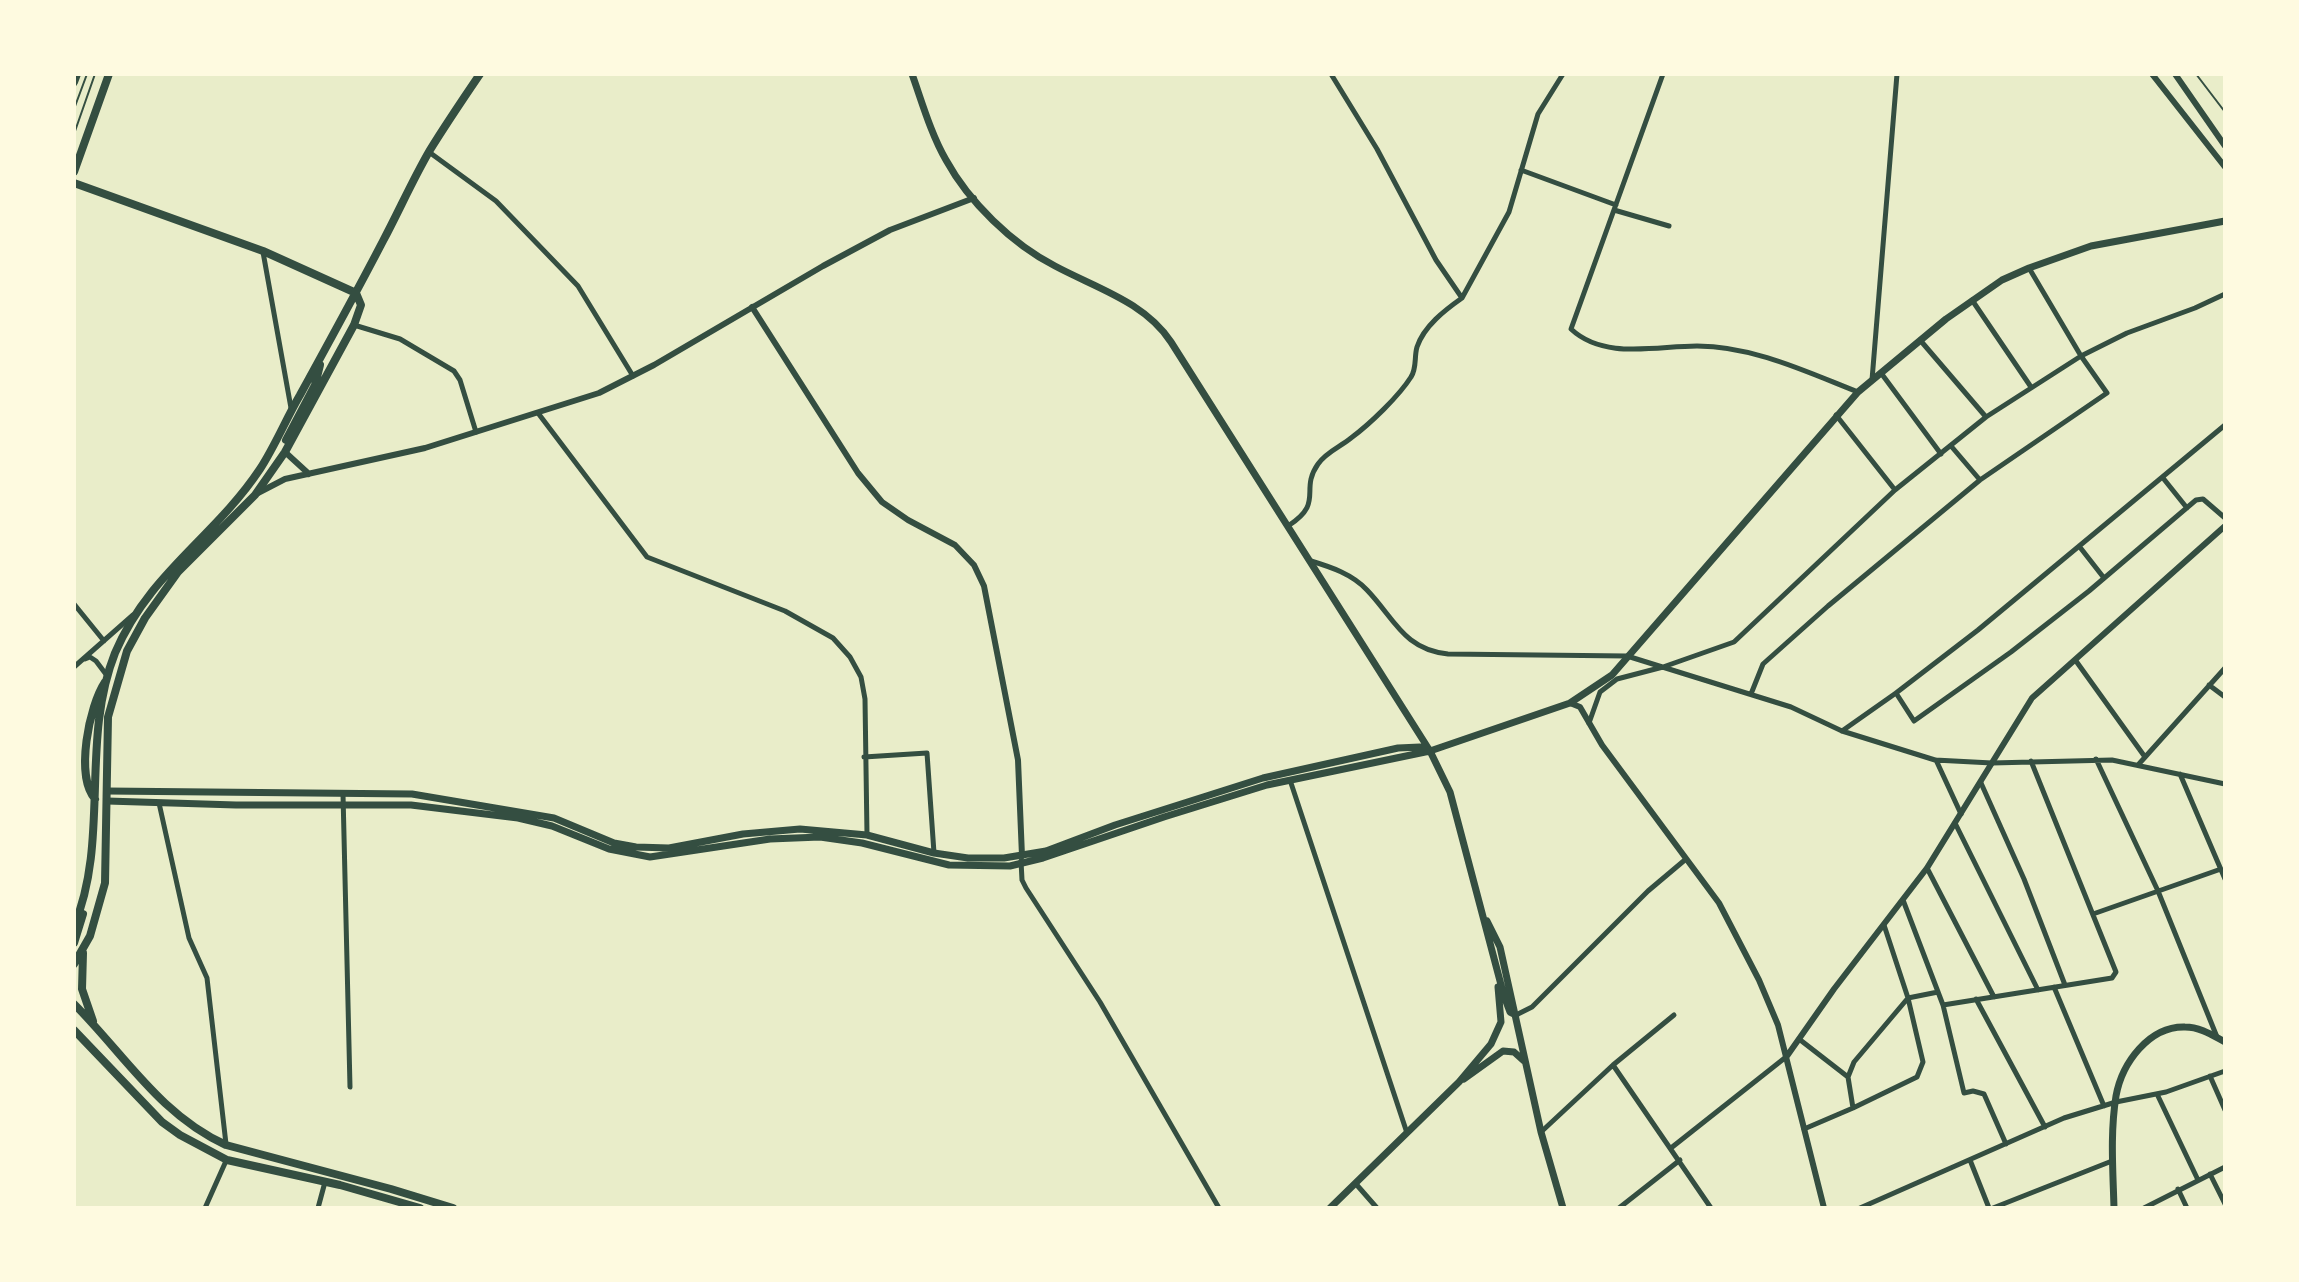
<!DOCTYPE html>
<html>
<head>
<meta charset="utf-8">
<style>
	body { margin:0 }
	#map { position:relative; width:2299px; height:1282px; overflow:hidden; background:#e9edc9; font-family:Cabin,sans-serif }
	canvas { display:block }
	.frame { position:absolute; inset:0; border:76px solid #fefae0; pointer-events:none }
</style>
</head>
<body>
<div id="map">
<canvas width="2299" height="1282"></canvas>
<div class="frame"></div>
</div>
<script>
const context = document.querySelector('canvas').getContext('2d');
context.lineJoin = 'round';
function trace(path, color, width, dash) {
  context.strokeStyle = color;
  context.lineWidth = width;
  context.lineCap = dash ? 'butt' : 'round';
  context.setLineDash(dash || []);
  context.stroke(path);
}
const service = new Path2D(`
	M2196,74L2225,112
	M74,109L87,74
	M74,134L95,74`);
const minor = new Path2D(`
	M1331,74L1377,149L1436,260L1462,298
	M1663,74L1571,329C1604,360 1656,346 1697,346C1753,346 1807,372 1858,392
	M429,152L496,201L578,286L633,376
	M1521,170L1616,205
	M1614,210L1669,226
	M263,252L291,408
	M1972,300L2031,387
	M354,325L400,339L454,371L460,380L476,432
	M1920,340L1986,417
	M1881,373L1941,454
	M1872,380L1897,74
	M538,413L647,557L785,611L833,638L850,657L861,677L865,699L867,835
	M1836,415L1895,490
	M2225,425L1978,630L1896,693L1914,721L2011,652L2089,591L2196,500L2203,499L2225,518
	M1951,446L1980,480
	M2163,478L2187,508
	M1288,526C1325,502 1299,491 1318,464C1326,452 1340,447 1351,438C1370,424 1399,396 1411,377C1417,368 1414,357 1417,347C1424,326 1445,310 1462,298L1509,212L1538,114L1563,74
	M2079,546L2104,578
	M1311,561C1331,567 1352,574 1367,590C1394,618 1404,650 1448,654L1627,656L1791,707L1842,731L1935,760L1992,763L2112,760L2225,784
	M74,604L104,641
	M85,659L90,657L96,661L108,677
	M2076,661L2145,757
	M74,667L133,615
	M2209,685L2225,697
	M1751,694L1763,664L1828,606L1980,480L2107,393L2081,356L2029,268
	M1589,723L1600,692L1617,679L1663,667L1734,642L1895,490L1986,417L2081,356L2127,333L2195,308L2225,294
	M1842,731L1896,693
	M864,757L927,753L934,853
	M2096,759L2158,891L2217,1037
	M1936,760L1961,814
	M2138,765L2225,668
	M2180,774L2225,879
	M1290,780L1407,1133
	M1981,783L2024,879L2065,985
	M343,794L350,1087
	M159,803L189,938L207,978L226,1144
	M1955,823L2038,990
	M1021,861L1022,880L1026,888L1100,1002L1219,1208
	M1927,868L1994,997
	M1903,900L1943,1005L1964,1093L1973,1091L1984,1094L2006,1144
	M2093,914L2221,869
	M2054,987L2104,1106
	M1976,999L2045,1127
	M1943,1005L2112,978L2116,972L2031,761
	M1516,1015L1532,1007L1648,891L1686,859
	M1799,1039L1848,1077
	M1613,1065L1711,1208
	M2210,1076L2225,1110
	M2157,1094L2198,1180
	M1853,1108L1848,1077L1854,1062L1908,998L1938,992
	M1804,1129L1853,1108L1917,1077L1923,1062L1908,998L1884,925
	M1541,1132L1613,1065L1674,1015
	M1671,1148L1786,1057
	M1970,1160L1989,1208
	M2210,1174L2225,1204
	M1356,1184L1377,1208
	M2178,1189L2187,1208
	M205,1208L226,1161
	M318,1208L325,1182
	M1619,1208L1680,1160
	M1860,1208L2064,1118L2116,1102L2166,1092L2225,1071
	M1993,1208L2112,1161
	M2144,1208L2225,1167`);
const tertiary = new Path2D(`
	M2152,74L2225,167
	M2175,74L2225,146
	M752,307L858,473L882,502L908,520L955,545L974,565L984,586L1018,760L1022,856
	M285,452L309,474
	M258,493L285,479L425,448L599,393L654,365L823,266L890,230L974,198
	M1570,703L1580,707L1602,745L1719,903L1759,980L1778,1025L1824,1208
	M1787,1056L1834,989L1927,868L2032,698L2225,526`);
const secondary = new Path2D(`
	M912,74C922,102 931,134 946,160C969,202 1012,244 1055,266C1096,288 1145,302 1171,342L1430,751L1450,792L1504,996L1510,1012L1516,1015
	M107,791L412,794L554,818L614,843L636,847L669,848L743,834L800,829L867,835L934,853L968,858H1004L1046,851L1115,825L1263,778L1398,748L1420,747L1428,750
	M107,801L236,805H411L518,818L552,826L609,849L650,857L770,839L820,837L862,843L949,865L1010,866L1043,858L1164,817L1267,785L1430,751L1570,703L1612,675L1858,392L1946,319L2002,280L2029,268L2091,246L2225,221
	M1487,921L1500,947L1541,1132L1563,1208
	M1464,1079L1503,1051L1514,1052L1524,1061
	M1330,1208L1459,1082L1491,1044L1501,1022L1498,987
	M2114,1208C2113,1171 2110,1133 2116,1096C2122,1063 2149,1026 2185,1027C2200,1027 2212,1035 2225,1042`);
const primary = new Path2D(`
	M74,183L263,251L356,293
	M286,440L315,385L320,365
	M95,799C75,776 89,706 105,682
	M74,926C110,840 80,741 115,653C149,573 214,538 260,469C275,446 286,419 300,395C328,344 356,293 383,241C399,211 413,179 430,150C446,124 463,99 480,74
	M74,943L83,914
	M83,953L82,989L93,1021
	M74,964L90,936L105,883L108,717L127,651L145,618L178,572L255,495L285,452L354,325L361,305L356,293
	M74,1004C124,1054 160,1115 226,1145L391,1189L453,1208
	M74,1030L162,1122L180,1135L227,1160L340,1185L420,1208`);
const trunk = new Path2D(`
	M74,82L77,74
	M74,172L109,74`);
trace(service, '#344e41', 2);
trace(minor, '#344e41', 5);
trace(tertiary, '#344e41', 6);
trace(secondary, '#344e41', 7);
trace(primary, '#344e41', 8);
trace(trunk, '#344e41', 8);
</script>
</body>
</html>
